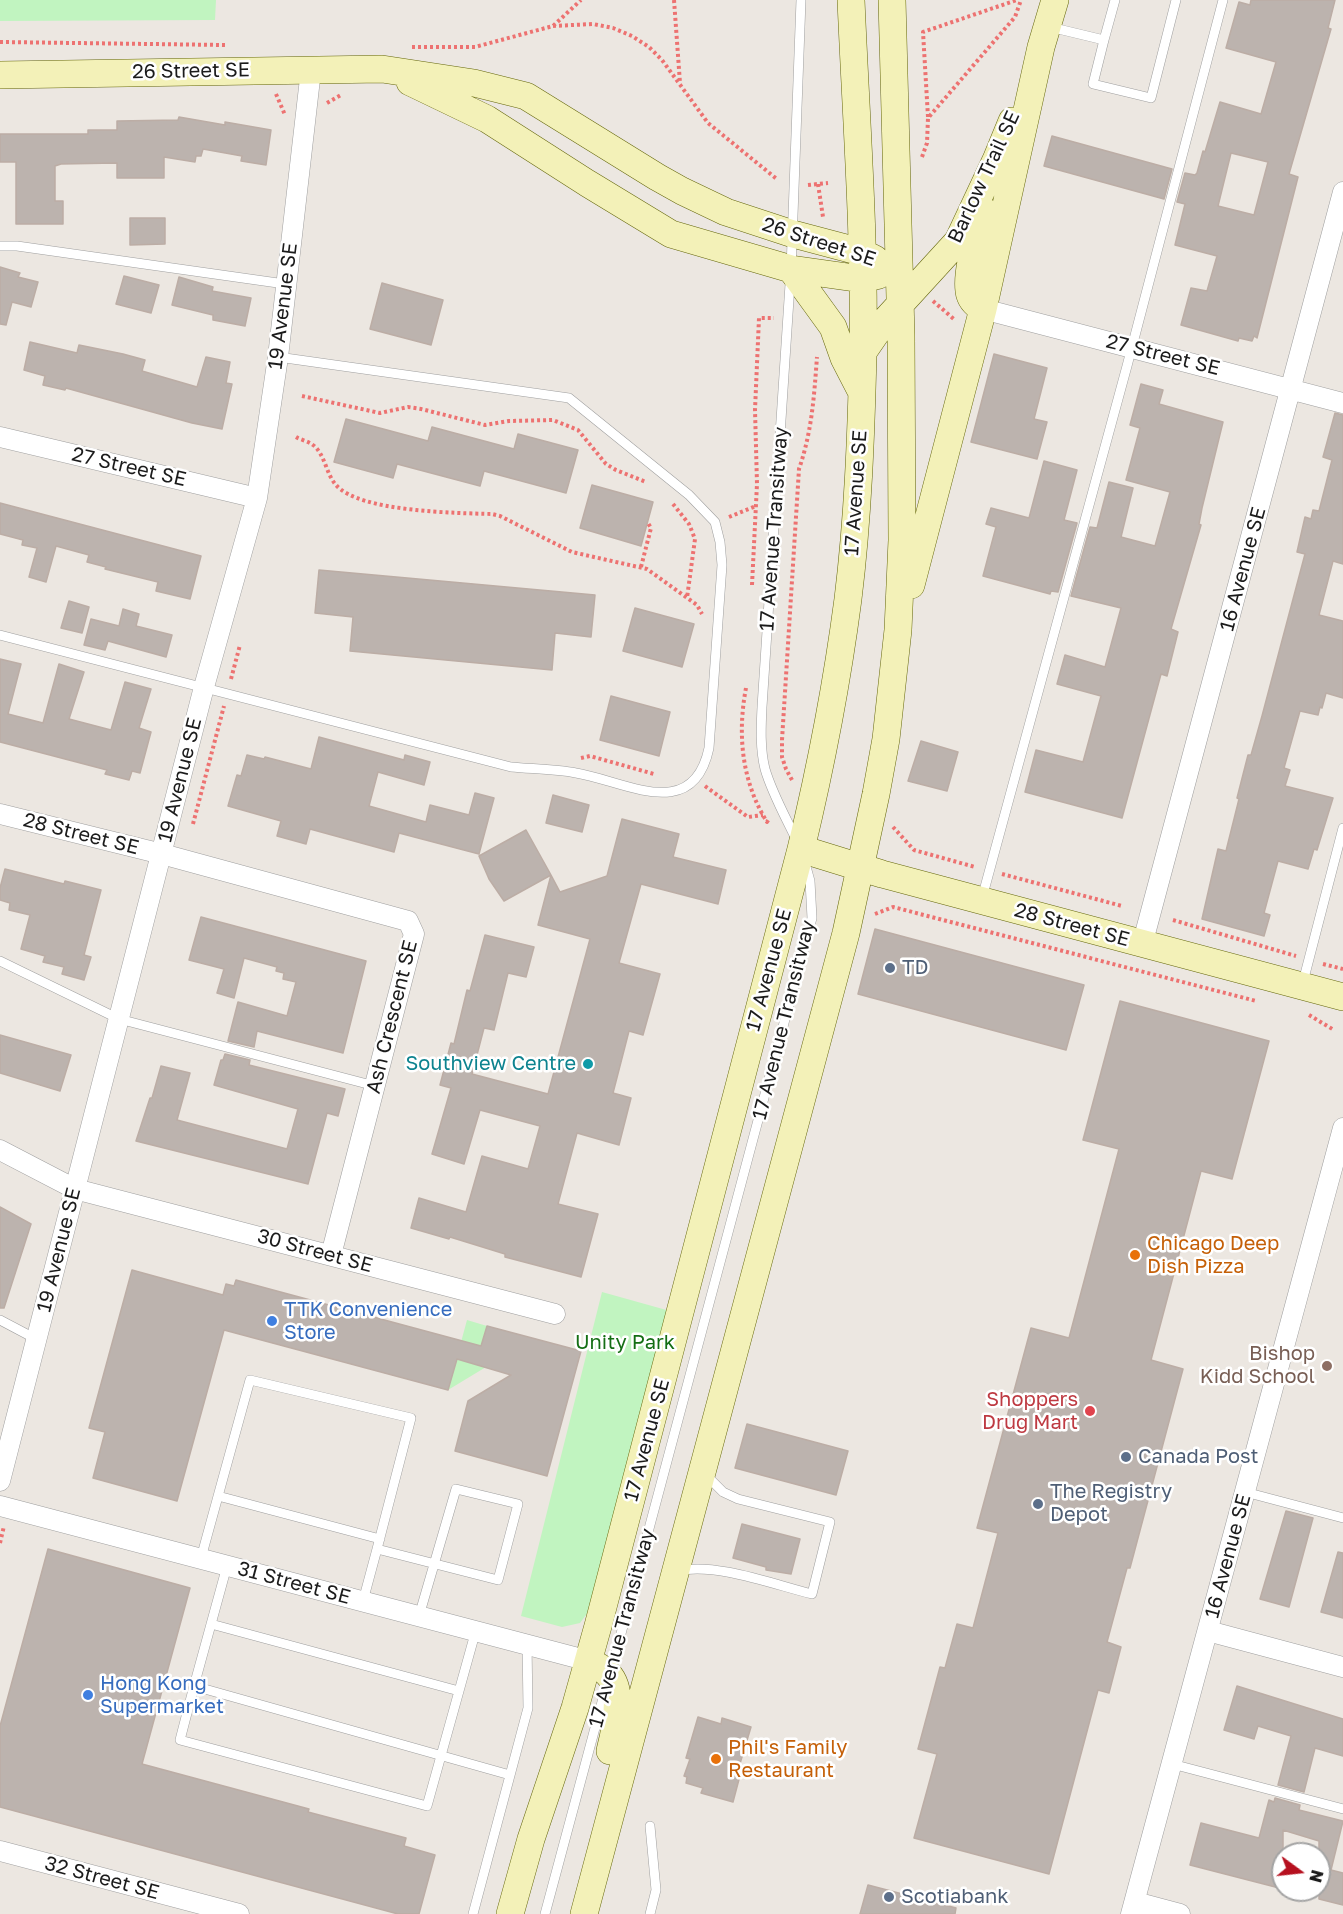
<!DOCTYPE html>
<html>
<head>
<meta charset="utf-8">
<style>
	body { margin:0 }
	#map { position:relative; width:1343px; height:1914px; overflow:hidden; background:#ece7e1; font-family:"Golos Text",sans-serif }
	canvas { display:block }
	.north { position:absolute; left:1271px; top:1842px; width:60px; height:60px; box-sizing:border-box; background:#fff; border:2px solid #a4a4a4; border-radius:50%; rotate:105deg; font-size:16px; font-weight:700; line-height:24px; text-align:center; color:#1b1b1b }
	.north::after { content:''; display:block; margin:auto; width:21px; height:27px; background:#b6101f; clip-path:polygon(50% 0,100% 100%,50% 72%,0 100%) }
</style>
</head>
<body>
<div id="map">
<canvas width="1343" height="1914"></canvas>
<div class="north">N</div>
</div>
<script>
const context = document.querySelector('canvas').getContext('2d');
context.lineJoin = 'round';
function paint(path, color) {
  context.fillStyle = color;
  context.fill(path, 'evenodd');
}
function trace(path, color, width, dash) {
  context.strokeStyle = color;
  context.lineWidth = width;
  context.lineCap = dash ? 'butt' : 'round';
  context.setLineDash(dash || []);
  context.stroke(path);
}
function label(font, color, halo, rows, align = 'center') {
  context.font = font + ' "Golos Text",sans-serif';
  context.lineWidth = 5;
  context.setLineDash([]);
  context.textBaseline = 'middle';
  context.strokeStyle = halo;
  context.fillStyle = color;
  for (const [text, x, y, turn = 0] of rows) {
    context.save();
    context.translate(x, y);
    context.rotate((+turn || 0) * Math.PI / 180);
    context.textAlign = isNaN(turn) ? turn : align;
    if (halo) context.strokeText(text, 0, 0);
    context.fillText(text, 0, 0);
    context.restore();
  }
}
const park = new Path2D(`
	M0,0H216L215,20L0,21Z
	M602,1292L670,1311L589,1611L580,1623L562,1627L521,1616Z
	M467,1320L487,1326L476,1364L486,1367L448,1390Z`);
const building = new Path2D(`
	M1251,0H1335L1328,28L1331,29L1289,174L1298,177L1257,338L1254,336L1252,341L1239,338L1238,341L1181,325L1191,288L1207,291L1217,256L1175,245L1185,204L1177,202L1185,173L1195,175L1197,173L1203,151L1205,152L1220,102L1261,114L1276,62L1226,48L1239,2L1250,5ZM1231,153L1268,162L1254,215L1218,206Z
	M179,117L225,125V122L271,130L266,165L241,161L242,156L203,149L201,156H196L195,162L164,157V178H117V163L61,164L55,166V201H63V224H16V162H0V134H88V130H117V121L178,120Z
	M1052,136L1172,169L1164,199L1044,166Z
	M130,218H165V244L130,245Z
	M0,267L20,273L18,277L38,282L31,307L12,302L6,325L0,324Z
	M124,276L159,285L151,313L116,304Z
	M179,277L213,287L212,291L251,298L245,326L213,320V315L172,305Z
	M382,283L443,300L431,345L370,329Z
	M30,342L77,353L79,345L123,354L145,360L142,371L197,387L206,357L230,362L226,383L232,384L222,429L192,423L66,388L65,390L43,385L45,376L24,370Z
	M994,354L1047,368L1034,419L1047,422L1037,459L971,442Z
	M1141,384L1163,390L1159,404L1223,422L1202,508L1199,524L1201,525L1171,629L1178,632L1167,676L1161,674L1122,818L1025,792L1036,750L1083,762L1101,696L1057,684L1065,655L1105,667L1121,608L1071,596L1090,527L1097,528L1109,482L1133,488L1121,537L1155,546L1170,492L1126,480L1140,428L1130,425Z
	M1335,413L1343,415V564L1333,561L1319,615L1343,621V698L1326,693L1322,708L1320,707L1318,715L1300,711L1284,768L1290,770L1285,786L1333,798L1317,850L1314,849L1308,869L1278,861L1264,913L1270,915L1264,936L1202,919L1218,849L1226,851L1239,799L1237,798L1248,755H1251L1262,716L1305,554L1297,552L1305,517L1311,519L1313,510L1319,511L1332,460L1323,457Z
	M346,419L428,441L432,427L514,449L518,434L578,450L566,493L484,471L480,486L397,464L393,478L334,462Z
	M1044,461L1077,470L1064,520L1077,523L1058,592L1051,591L1050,594L983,576L996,527L986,524L991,508L1029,518Z
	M592,485L653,502L641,546L580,528Z
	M0,503L201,556L190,599L156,591L158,582L105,569L106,567L87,562L89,555L56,546L46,582L29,577L37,548L22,545L23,540L0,534Z
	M319,570L595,595L591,637L555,633L552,670L350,651L353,617L315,613Z
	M69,601L89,607L82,633L61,628Z
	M635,608L694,624L682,667L623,651Z
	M123,609L139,614L136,626L172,635L166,657L108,641L105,650L84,645L91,619L119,626Z
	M0,659L21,664L8,714L43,723L59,664L84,672L69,719L111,730L125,682L151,689L139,728L151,732L140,773L132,771L129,780L105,774L107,770L0,742Z
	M611,696L670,712L659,756L600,740Z
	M319,737L404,760L405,755L430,762L424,785L378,772L369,806L426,822L430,805L469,815L475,793L494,798L479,854L399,833L394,852L310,829L306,844L277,836L281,821L228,806L237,775L241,776L247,755L264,759L265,757L311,769Z
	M921,741L958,752L947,791L908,781Z
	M553,795L589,805L582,832L546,823Z
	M622,819L679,834L673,857L726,870L718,904L641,884L619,963L660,974L643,1035L629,1031L613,1093L631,1098L619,1145L577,1133L558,1204L598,1214L581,1277L505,1257V1254L450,1237L449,1239L411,1228L419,1198L466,1212L482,1156L528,1169L540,1126L480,1110L464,1164L432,1154L451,1088L440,1085L451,1043L454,1044L467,990L470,991L485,935L534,947L526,977L508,973L494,1030L484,1028L472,1074L548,1094L590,939L538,925L551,875L560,892L607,876Z
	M526,830L551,875L504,901L489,879L479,856Z
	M5,869L64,884L65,881L101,890L84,955L91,957L84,980L62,974L64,967L43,962L45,956L21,949L30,915L9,910L10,903L0,900V888Z
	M201,917L366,961L343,1053L257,1031L254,1047L228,1041L238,1002L287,1016L296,982L283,979L284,973L276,971L277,967L244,958L234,998L217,993L224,969L189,960Z
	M875,929L1084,985L1066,1050L858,994Z
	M1120,1001L1269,1041L1232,1179L1201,1171L1151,1360L1183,1369L1130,1568H1127L1107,1642L1121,1647L1109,1693L1098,1690L1049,1874L914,1838L937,1754L918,1749L940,1667L945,1668L957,1624L973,1628L998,1533L977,1528L1031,1328L1069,1338L1119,1149L1083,1140Z
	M0,1035L71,1055L60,1091L0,1073Z
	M225,1054L250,1060L249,1065L345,1089L338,1116L327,1113L308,1184L136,1141L150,1098H152L161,1066L190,1073L177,1120L287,1149L298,1109L214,1085L221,1060H223Z
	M0,1207L31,1224L4,1308H0Z
	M132,1270L223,1295L226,1284L234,1286L236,1280L481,1346L487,1326L581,1351L547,1476L455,1451L468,1401L511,1375L457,1359L448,1390L224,1330L177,1501L93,1478L105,1432L89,1428Z
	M747,1424L848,1451L836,1495L735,1468Z
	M1286,1511L1313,1518L1289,1607L1260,1599Z
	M742,1524L800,1539L791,1574L766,1570V1567L733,1558Z
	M48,1549L190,1588L142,1764L309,1809L308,1812L406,1838L404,1846L435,1855L419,1914H398L0,1807V1726Z
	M1338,1552L1343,1553V1618L1321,1612Z
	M1237,1686L1343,1719V1756L1315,1748L1304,1792L1278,1785L1291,1736L1258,1726L1254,1739L1224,1730Z
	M698,1717L721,1724L722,1718L751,1727L739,1767L742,1768L733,1802L701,1793L703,1788L686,1783L687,1777L684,1776L690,1759L686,1758Z
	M1275,1798L1300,1805L1299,1810L1343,1821L1331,1870L1343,1873V1905L1319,1899V1841L1283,1830V1889L1190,1865L1201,1823L1259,1838L1269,1800L1274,1802Z
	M868,1885L956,1908L955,1914H860Z`);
const path = new Path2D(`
	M674,0L680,83
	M553,26L593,24L613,28L632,36L649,47L662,60L708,123L778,180
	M0,42L225,45
	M412,47H475L553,26L581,0
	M276,94L285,115
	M327,103L341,95
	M928,117L923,32L1017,0
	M922,157L927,143L928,118L1015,17L1021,0
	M818,184L823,217
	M808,185L828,183
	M933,301L955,320
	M302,396L380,413L408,407L421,409L485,425L509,421L553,420L578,430L606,464L616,470L646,482
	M296,437C301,440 308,441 313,445C325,454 326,474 336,485C359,512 457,513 492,514L500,516L572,552L647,569L697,605L702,614
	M673,504L689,524L695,539L687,598
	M729,517L756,506
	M641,567L651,528L648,523
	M752,585L757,484L755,410L759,318H774
	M231,679L240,645
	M746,688C737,735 742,782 767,822L769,819
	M581,758L590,756L654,774
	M792,780L786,769L782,757V740L799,469C812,431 814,397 817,357
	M705,786L748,817L763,815
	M193,824L224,706
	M893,827L914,850L975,867
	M1002,874L1122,906
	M875,914L893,907L1256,1001
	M1173,920L1296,956
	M1323,964L1343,969
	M1309,1015L1334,1030
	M0,1543L4,1526`);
const lane = new Path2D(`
	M1050,27L1104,40L1093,84L1151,98L1176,0
	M1104,40L1115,0
	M0,246H17L285,284
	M0,635L511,767C532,769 555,769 576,773C625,781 693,824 709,748L722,565L720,542L715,522L689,495L569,398L278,357
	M796,839C785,816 772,793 765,769C760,749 761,727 762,707L791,269L801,0
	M982,898L1127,366L1223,0
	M0,961L119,1019L375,1086
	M1303,982L1343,828
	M0,1320L36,1339
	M1245,1492L1343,1518
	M218,1496L380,1539
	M201,1558L250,1380L411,1418L377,1549
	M227,1566L194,1686L510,1775
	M678,1571C715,1562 775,1585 812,1594L830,1522L738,1499L723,1492L706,1475
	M363,1601L377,1549L498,1580L518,1504L456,1489L419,1616
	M211,1624L459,1691
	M611,1671L812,918L810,881L805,863
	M194,1686L180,1740L427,1806L476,1630
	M1172,1764L1343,1809
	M473,1914L528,1708L527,1644
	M545,1914L606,1687
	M650,1914L656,1890L650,1826`);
const street = new Path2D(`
	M983,309L1343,403
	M0,437L257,498
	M0,814L162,854L408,921L414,934L331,1255
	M1142,945L1343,192
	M0,1150L75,1189L555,1314
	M0,1481L204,687L257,498L278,357L311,70
	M0,1506L589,1661
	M1208,1631L1343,1667
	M0,1851L239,1914
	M1135,1902L1180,1914
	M1131,1914L1343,1128`);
const secondary = new Path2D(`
	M0,75L382,69L474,83L526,96L657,177L682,191L726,212L793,234L861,252L875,259
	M410,82L487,119L587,183L671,234L791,269L862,279L879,275
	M791,269L833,327L844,358L860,389
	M983,309C976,305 970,299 969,291C966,268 979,233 984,211
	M863,352L883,323L958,241L996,160L1012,121
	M911,585L983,309L1041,47L1055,0
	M801,849L882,874L1343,997
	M589,1661C595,1665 603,1668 608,1674C625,1691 615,1731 610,1751
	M510,1914L531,1839L575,1708L598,1626L801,849C821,766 837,683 848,599C858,518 861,436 863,354C865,236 856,118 851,0
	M584,1914L846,933L876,794L886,739L898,630L902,540L901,335L892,0`);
const markers = [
	[890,968,6,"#5c6f8a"],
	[588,1064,6,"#0f9aa8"],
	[1135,1255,6,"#e8710a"],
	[272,1321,6,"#3f7fe0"],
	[1327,1366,6,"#8d6e63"],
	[1090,1411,6,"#e0444e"],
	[1126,1457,6,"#5c6f8a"],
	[1038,1504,6,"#5c6f8a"],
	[88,1695,6,"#3f7fe0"],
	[716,1759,6,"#e8710a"],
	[889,1897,6,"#5c6f8a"]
];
const streetNames = [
	["26 Street SE",191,71,-1],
	["Barlow Trail SE",984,177,-65],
	["26 Street SE",819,242,18],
	["19 Avenue SE",283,306,-83],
	["27 Street SE",1163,355,14],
	["27 Street SE",129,467,13],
	["17 Avenue SE",856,493,-86],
	["17 Avenue Transitway",774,529,-86],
	["16 Avenue SE",1243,569,-75],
	["19 Avenue SE",180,780,-76],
	["28 Street SE",81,834,14],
	["28 Street SE",1072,925,15],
	["17 Avenue SE",769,970,-75],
	["Ash Crescent SE",392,1017,-76],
	["17 Avenue Transitway",784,1020,-76],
	["19 Avenue SE",59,1250,-76],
	["30 Street SE",315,1251,15],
	["17 Avenue SE",647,1440,-75],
	["16 Avenue SE",1228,1556,-75],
	["31 Street SE",294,1583,15],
	["17 Avenue Transitway",622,1628,-75],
	["32 Street SE",102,1878,15]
];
const serviceNames = [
	["TD",902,968],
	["Canada Post",1138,1457],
	["The Registry",1050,1492],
	["Depot",1050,1515],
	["Scotiabank",901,1897]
];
const cultureNames = [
	["Southview Centre",576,1064]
];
const foodNames = [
	["Chicago Deep",1147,1244],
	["Dish Pizza",1147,1267],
	["Phil's Family",728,1748],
	["Restaurant",728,1771]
];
const shopNames = [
	["TTK Convenience",284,1310],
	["Store",284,1333],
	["Hong Kong",100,1684],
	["Supermarket",100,1707]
];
const parkNames = [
	["Unity Park",625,1343]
];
const educationNames = [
	["Bishop",1315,1354],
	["Kidd School",1315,1377]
];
const healthNames = [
	["Shoppers",1078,1400],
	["Drug Mart",1078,1423]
];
paint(park, '#c1f4c0');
paint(building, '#bcb3ae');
trace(building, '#bcada5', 1.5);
trace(lane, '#9f9f9f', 10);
trace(street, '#9f9f9f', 21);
trace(secondary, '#65670d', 28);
trace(path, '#ed7271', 4, [3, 3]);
trace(lane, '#fff', 9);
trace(street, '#fff', 20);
trace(secondary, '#f3f1b8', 27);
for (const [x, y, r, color] of markers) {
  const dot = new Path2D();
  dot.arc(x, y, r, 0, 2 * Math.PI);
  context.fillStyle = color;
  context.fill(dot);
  trace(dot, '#fff', 2);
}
label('20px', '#1b1b1b', '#fff', streetNames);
label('20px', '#4e5e75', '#fff', serviceNames, 'left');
label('20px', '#0d838f', '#fff', cultureNames, 'right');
label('20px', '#c56008', '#fff', foodNames, 'left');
label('20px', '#366cbe', '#fff', shopNames, 'left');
label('20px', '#146e14', '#fff', parkNames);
label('20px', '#785e54', '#fff', educationNames, 'right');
label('20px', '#be3a42', '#fff', healthNames, 'right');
</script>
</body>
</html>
